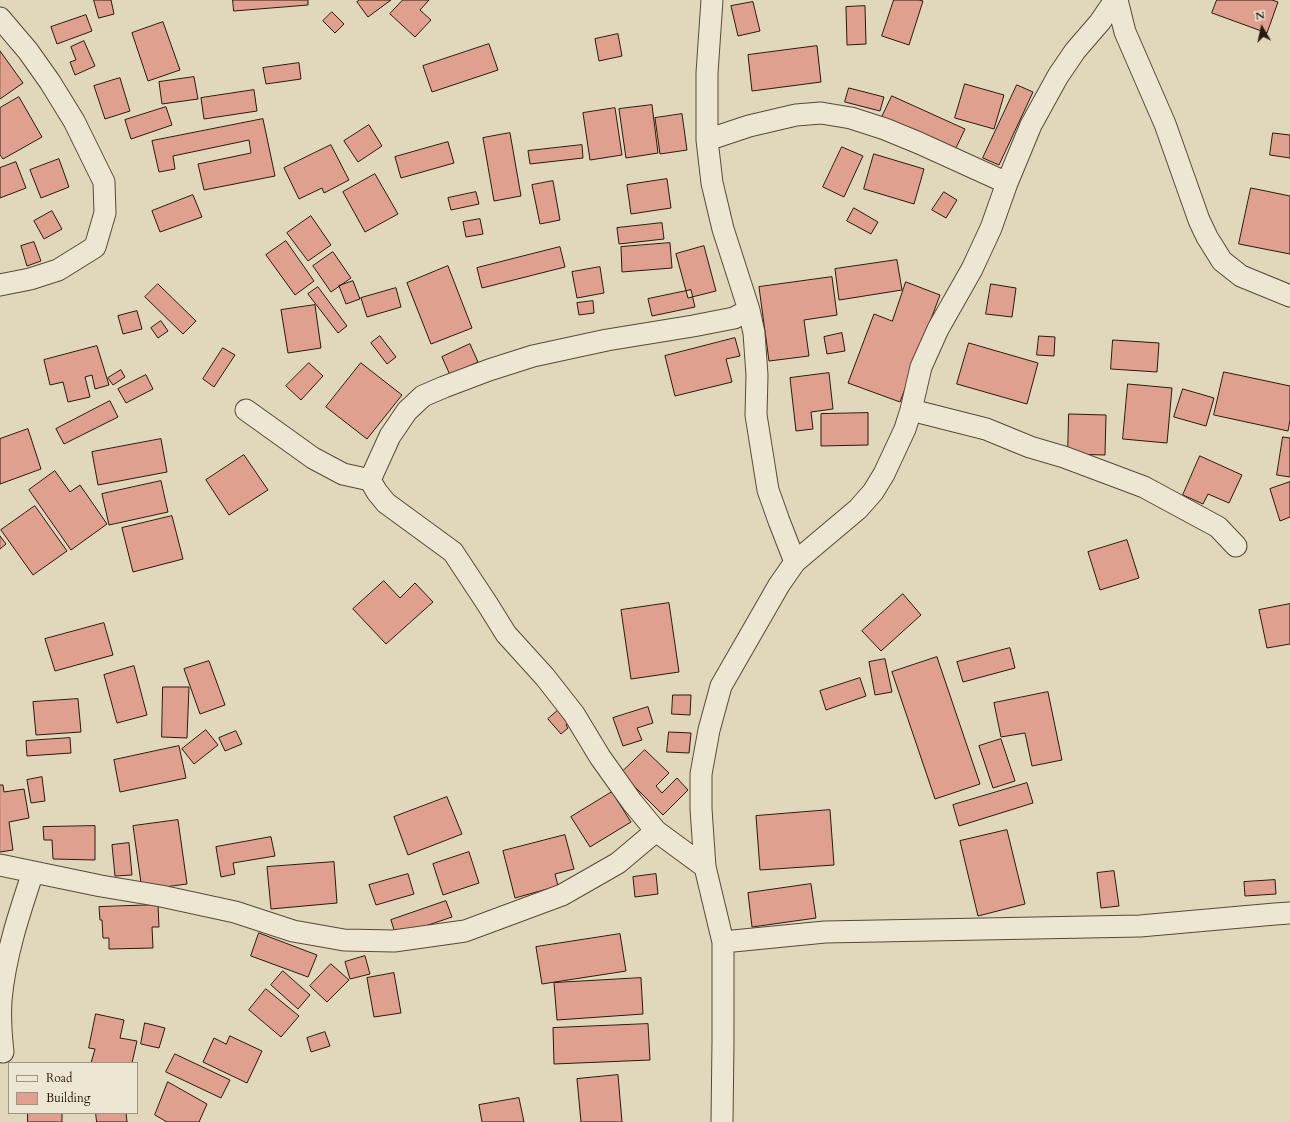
<!DOCTYPE html>
<html>
<head>
<meta charset="utf-8">
<style>
	body { margin:0 }
	#map { position:relative; width:1290px; height:1122px; overflow:hidden; background:#e1d8bc; font-family:Cardo,serif }
	canvas { display:block }
	.legend { position:absolute; left:8px; top:1062px; width:130px; height:52px; box-sizing:border-box; background:#ece6d3; border:1px solid #9f9483; margin:0; padding:5px 7px; list-style:none; font-size:12px; color:#2b190a }
	.legend li { display:flex; align-items:center; gap:8px; height:20px }
	.legend b { width:20px; border:1px solid #9f9483 }
	.north { position:absolute; left:1242px; top:8px; width:40px; height:40px; -webkit-text-stroke:3px #ece6d3; paint-order:stroke; rotate:351deg; font-size:11px; font-weight:700; line-height:16px; text-align:center; color:#2b190a }
	.north::after { content:''; display:block; margin:auto; width:14px; height:18px; background:#2b190a; clip-path:polygon(50% 0,100% 100%,50% 72%,0 100%) }
</style>
</head>
<body>
<div id="map">
<canvas width="1290" height="1122"></canvas>
<ul class="legend">
<li><b style="height:5px;background:#ece6d3"></b>Road</li>
<li><b style="height:11px;background:#dfa090"></b>Building</li>
</ul>
<div class="north">N</div>
</div>
<script>
const context = document.querySelector('canvas').getContext('2d');
context.lineJoin = 'round';
function paint(path, color) {
  context.fillStyle = color;
  context.fill(path, 'evenodd');
}
function trace(path, color, width, dash) {
  context.strokeStyle = color;
  context.lineWidth = width;
  context.lineCap = dash ? 'butt' : 'round';
  context.setLineDash(dash || []);
  context.stroke(path);
}
const building = new Path2D(`
	M94,0H111L114,14L99,18Z
	M233,0H308V5L234,11Z
	M360,0H391L368,17L357,2Z
	M403,0H429L420,10L431,20L415,37L390,14Z
	M894,0H919L923,1L909,45L882,36Z
	M1217,0H1272L1278,2L1267,33L1212,13Z
	M753,2L760,31L738,36L731,6Z
	M865,6L866,44L847,45L846,7Z
	M332,12L344,24L335,33L323,21Z
	M86,15L92,31L57,44L51,27Z
	M163,22L180,70L148,81L132,33Z
	M618,34L622,56L599,61L595,39Z
	M84,41L95,66L75,75L70,62L76,60L71,47Z
	M489,44L498,70L432,92L423,66Z
	M817,46L821,82L752,91L748,55Z
	M0,51L23,83L0,99Z
	M299,63L301,79L266,84L263,68Z
	M194,77L198,99L162,104L159,82Z
	M120,78L130,111L105,119L94,86Z
	M965,84L1004,95L994,129L955,118Z
	M1017,85L1033,92L999,165L983,158Z
	M849,88L884,97L880,111L845,102Z
	M254,90L257,111L204,119L201,98Z
	M892,96L965,129L955,150L882,117Z
	M19,97L42,137L3,159L0,155V108Z
	M652,105L658,153L626,158L619,109Z
	M166,107L172,125L131,139L125,120Z
	M615,108L622,155L590,160L583,113Z
	M682,114L687,150L660,154L655,118Z
	M263,119L275,176L204,190L198,164L251,153L249,140L173,156L175,169L159,172L152,141Z
	M369,125L382,146L358,162L344,141Z
	M510,133L521,196L494,201L483,138Z
	M1273,133L1290,135V158L1270,155Z
	M448,142L454,163L401,178L395,157Z
	M331,145L349,180L324,193L322,188L299,199L284,168Z
	M582,145L583,158L530,164L528,151Z
	M842,147L863,156L844,197L823,187Z
	M874,154L924,169L914,204L864,189Z
	M59,159L69,187L41,198L30,170Z
	M16,162L26,188L0,198V168Z
	M375,174L398,214L365,232L343,192Z
	M667,179L671,208L631,214L627,185Z
	M553,181L560,220L540,224L532,185Z
	M1251,188L1290,196V254L1239,244Z
	M476,192L479,204L451,210L448,198Z
	M944,192L957,200L946,218L932,210Z
	M193,195L202,217L160,232L152,211Z
	M854,208L878,222L871,234L847,221Z
	M52,211L62,229L44,239L34,221Z
	M311,216L331,245L308,261L287,233Z
	M480,219L483,234L466,237L463,222Z
	M662,223L664,239L619,244L617,228Z
	M286,241L314,281L295,295L266,255Z
	M34,242L41,261L27,266L21,246Z
	M670,243L672,268L622,272L621,247Z
	M704,246L716,291L688,298L676,254Z
	M560,247L565,267L482,288L477,268Z
	M333,252L351,278L331,292L313,266Z
	M897,260L902,290L839,300L835,269Z
	M448,266L472,328L431,344L407,283Z
	M600,267L604,293L577,298L572,272Z
	M832,277L837,315L804,320L809,356L769,361L759,287Z
	M353,281L360,299L346,304L339,286Z
	M906,282L940,295L900,402L848,383L874,314L892,321Z
	M158,284L196,321L183,334L145,297Z
	M991,284L1016,288L1012,317L986,314Z
	M318,287L347,326L338,333L308,294Z
	M396,288L401,307L367,317L361,298Z
	M691,290L695,307L652,316L648,299Z
	M593,301L594,313L579,315L577,303Z
	M315,305L321,348L288,353L281,310Z
	M137,311L142,329L123,334L118,316Z
	M161,321L168,331L158,338L151,328Z
	M842,333L845,351L827,354L824,337Z
	M380,336L396,357L387,364L371,343Z
	M1039,336L1055,337L1054,356L1037,355Z
	M735,338L740,356L726,359L732,382L675,396L665,356Z
	M1113,340L1159,343L1157,372L1111,369Z
	M969,343L1038,363L1027,404L957,384Z
	M470,344L478,362L450,375L442,357Z
	M97,346L109,385L95,389L92,375L85,377L90,397L68,402L63,382L50,385L44,360Z
	M223,348L235,355L214,387L203,379Z
	M309,363L323,376L301,400L286,386Z
	M361,363L402,395L367,439L326,407Z
	M121,370L125,377L113,385L108,378Z
	M1224,372L1290,386V420L1288,431L1214,415Z
	M829,373L833,409L811,412L813,429L796,431L790,378Z
	M146,375L153,389L126,403L118,389Z
	M1128,384L1172,388L1167,443L1123,439Z
	M1183,389L1214,398L1206,426L1174,417Z
	M110,401L118,417L64,444L56,429Z
	M868,413V445L821,446V414Z
	M1069,414L1106,415L1105,455L1068,454Z
	M28,429L41,469L0,484V439Z
	M1283,437L1290,438V477L1277,475Z
	M161,439L167,472L98,485L92,452Z
	M244,455L268,490L229,515L206,480Z
	M1200,456L1242,475L1229,503L1208,494L1203,504L1183,495Z
	M55,471L70,492L80,485L107,524L71,550L29,490Z
	M161,481L168,512L109,525L102,494Z
	M1290,482V517L1280,521L1270,489Z
	M35,506L67,551L33,575L1,530Z
	M172,516L183,559L133,572L122,528Z
	M0,536L6,544L0,549Z
	M1127,540L1139,578L1100,590L1088,552Z
	M384,581L400,598L415,583L433,602L386,644L353,609Z
	M903,594L921,615L881,651L862,631Z
	M669,603L679,672L631,679L621,610Z
	M1290,604V644L1267,648L1259,610Z
	M104,623L113,655L55,671L45,639Z
	M1010,648L1015,668L963,682L957,662Z
	M937,657L980,784L935,799L892,672Z
	M885,659L892,692L875,695L869,662Z
	M209,661L225,705L200,714L184,669Z
	M134,666L147,715L117,723L104,675Z
	M860,678L866,696L826,710L820,691Z
	M163,687H189L187,738L162,737Z
	M1048,692L1062,760L1032,766L1025,733L1001,737L994,703Z
	M673,695H691L690,715L672,714Z
	M78,699L81,732L36,735L33,702Z
	M562,707L570,721L566,725L568,728L561,734L548,719Z
	M648,707L653,723L637,728L642,740L623,746L613,718Z
	M206,730L218,745L194,764L182,749Z
	M236,731L242,744L225,751L219,738Z
	M669,732L691,733L689,753L667,752Z
	M70,738L71,753L27,756L26,741Z
	M1001,739L1015,781L993,788L979,746Z
	M179,746L186,778L120,792L114,760Z
	M645,750L669,773L656,786L662,793L677,778L688,790L663,815L621,773Z
	M42,777L45,801L31,803L27,780Z
	M1027,783L1033,803L959,826L953,805Z
	M0,785H3L4,792L24,789L29,818L9,822L13,850L0,852Z
	M612,792L631,822L590,847L571,817Z
	M447,797L462,834L408,855L394,817Z
	M830,810L834,865L760,870L756,816Z
	M178,820L187,884L142,890L133,826Z
	M95,826V860L53,859L52,840H44L43,827Z
	M1007,830L1025,904L978,916L960,841Z
	M565,835L574,869L555,874L558,886L515,898L503,851Z
	M271,837L275,856L233,863L235,874L221,877L216,847Z
	M129,843L132,875L115,876L112,845Z
	M469,852L479,883L443,895L433,864Z
	M334,862L337,903L271,909L267,867Z
	M1114,871L1119,906L1101,908L1097,873Z
	M408,874L414,894L376,905L369,885Z
	M656,874L658,894L635,897L633,877Z
	M1275,880L1276,894L1245,896L1244,882Z
	M811,884L816,918L752,927L748,893Z
	M446,901L452,917L396,936L391,920Z
	M158,905L159,927H152L153,948L109,949V938H103L102,920H100L99,907Z
	M259,933L317,955L308,977L251,956Z
	M620,934L626,971L542,984L536,947Z
	M365,956L370,974L350,979L345,962Z
	M331,964L349,980L327,1002L310,986Z
	M283,971L310,995L298,1009L271,985Z
	M394,973L401,1013L374,1017L367,978Z
	M641,978L643,1014L557,1020L554,983Z
	M266,989L299,1016L281,1037L249,1010Z
	M96,1014L124,1020L120,1038L137,1041L132,1063H91L95,1049L89,1048Z
	M145,1023L165,1028L159,1048L141,1044Z
	M648,1024L650,1060L554,1064L553,1028Z
	M325,1032L330,1046L311,1052L307,1038Z
	M230,1036L262,1051L247,1083L203,1062L214,1038L226,1044Z
	M175,1054L230,1080L221,1098L166,1072Z
	M618,1075L622,1122H581L577,1079Z
	M168,1082L207,1104L199,1122H167L155,1115Z
	M519,1098L524,1122H482L479,1105Z
	M28,1113H62V1122H28Z
	M96,1113H126L127,1122H97Z`);
const street = new Path2D(`
	M712,0L707,73V140L712,183L723,229L749,310L754,333L757,375L756,415L768,490L779,521L795,562
	M1117,0L1125,32L1165,124L1199,220L1207,237L1222,261L1241,276L1290,296
	M0,18L28,51L50,82L74,121L104,182L105,213L95,247L58,270L30,279L0,285
	M707,140L749,126L796,115L821,113L851,118L885,129L919,143L1007,183
	M246,410L313,458L343,474L370,480
	M911,410L986,429L1030,447L1064,457L1144,487L1218,527L1236,546
	M0,865L101,886L161,896L235,912L293,931L344,940L394,941L465,931L562,895L618,863L656,831
	M705,867L656,831L632,802L600,757L574,714L545,677L506,634L488,605L453,552L386,503L377,492L370,480L390,436L407,411L423,396L444,387L489,370L533,356L607,340L693,326L734,318L749,310
	M723,942L825,932L1140,926L1275,914L1290,913
	M3,1052C1,1035 0,1017 1,1000C5,956 19,914 33,872
	M722,1122L723,1041V942L705,867L701,809V774L709,730L721,686L779,585L795,562L858,509L873,492L884,474L905,429L911,410L921,367L938,329L972,269L991,228L1007,183L1031,125L1058,76L1075,51L1100,22L1115,0`);
paint(building, '#dfa090');
trace(building, '#2b190a', 1);
trace(street, '#584936', 23);
trace(street, '#ece6d3', 21);
</script>
</body>
</html>
